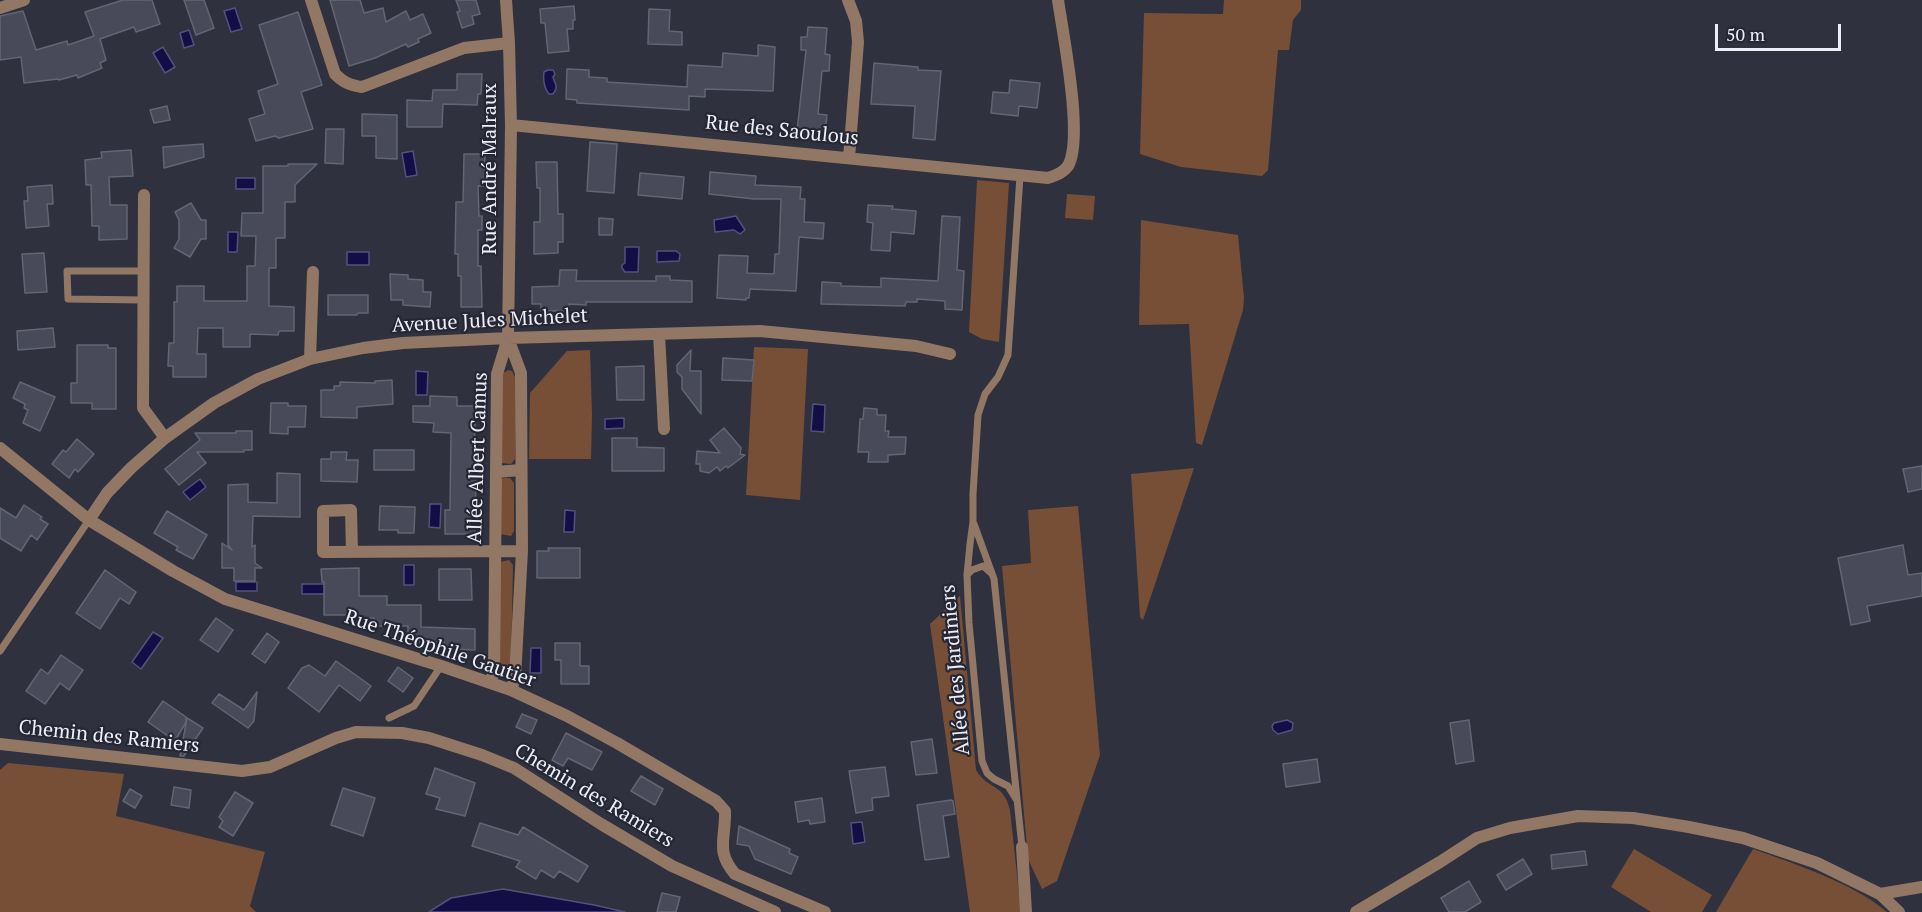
<!DOCTYPE html>
<html>
<head>
<meta charset="utf-8">
<style>
	body { margin:0 }
	#map { position:relative; width:1922px; height:912px; overflow:hidden; background:#2f313f; font-family:"PT Serif",serif }
	canvas { display:block }
	.scale { position:absolute; left:1715px; top:24px; width:126px; height:27px; box-sizing:border-box; border:3px solid #edeef8; border-top:0; padding-left:8px; font-size:18px; line-height:21px; white-space:nowrap; color:#edeef8; -webkit-text-stroke:4px #252734; paint-order:stroke }
</style>
</head>
<body>
<div id="map">
<canvas width="1922" height="912"></canvas>
<div class="scale">50 m</div>
</div>
<script>
const context = document.querySelector('canvas').getContext('2d');
context.lineJoin = 'round';
function paint(path, color) {
  context.fillStyle = color;
  context.fill(path, 'evenodd');
}
function trace(path, color, width, dash) {
  context.strokeStyle = color;
  context.lineWidth = width;
  context.lineCap = dash ? 'butt' : 'round';
  context.setLineDash(dash || []);
  context.stroke(path);
}
function label(font, color, halo, rows, align = 'center') {
  context.font = font + ' "PT Serif",serif';
  context.lineWidth = 4.5;
  context.setLineDash([]);
  context.textBaseline = 'middle';
  context.strokeStyle = halo;
  context.fillStyle = color;
  for (const [text, x, y, turn = 0] of rows) {
    context.save();
    context.translate(x, y);
    context.rotate((+turn || 0) * Math.PI / 180);
    context.textAlign = isNaN(turn) ? turn : align;
    if (halo) context.strokeText(text, 0, 0);
    context.fillText(text, 0, 0);
    context.restore();
  }
}
const green = new Path2D(`
	M1224,0H1301V10L1293,20L1289,50H1278L1268,170L1262,176L1181,167L1140,154L1144,13L1223,14Z
	M977,180L1009,183L999,342L982,339L969,332Z
	M1067,194L1095,196L1093,220L1065,218Z
	M1141,220L1238,235L1244,298L1243,310L1202,445L1196,443L1189,324L1139,325Z
	M754,347L808,349L800,500L746,495Z
	M590,350L592,415L591,459H529L530,393L567,351Z
	M508,370L512,371L516,379L515,459L511,464L501,463L502,374Z
	M1194,468L1143,620L1140,617L1131,474Z
	M503,478H510L514,483V531L511,536L500,534L501,480Z
	M1078,506L1100,755L1057,881L1042,889L1028,859L1002,566L1031,563L1028,510Z
	M509,560L513,565L511,666L507,675L504,676L498,671L500,562Z
	M960,596L976,770C989,791 1003,782 1010,810L1021,912H970L930,624Z
	M8,763L124,774L116,816L265,852L250,906L256,912H0V770Z
	M1634,849L1712,895L1702,912H1651L1611,887Z
	M1753,849C1795,864 1853,883 1887,912H1716Z`);
const water = new Path2D(`
	M235,8L242,29L231,32L224,11Z
	M189,30L194,45L184,48L180,33Z
	M163,47L175,67L165,73L153,53Z
	M548,70H553L555,74L553,77C555,85 559,86 553,94H549C544,88 543,80 544,72Z
	M413,151L417,175L406,177L402,153Z
	M236,178H255V189H236Z
	M736,216L745,230L740,234L734,230L715,232L714,220Z
	M228,232H238L237,252H228Z
	M625,247H639L638,272H625L622,268V265L625,263Z
	M657,251H676L680,254L679,261L657,262Z
	M347,252H369V265H347Z
	M416,371L428,372L427,395H416Z
	M813,404L825,405L824,432L811,431Z
	M624,418V428L605,429V419Z
	M200,479L206,487L190,500L183,492Z
	M430,504H441L440,528L429,527Z
	M565,510L575,511L574,532H564Z
	M404,565H414V585H404Z
	M236,582H257V591H236Z
	M302,584H325V594H302Z
	M153,632L163,638L141,669L132,662Z
	M531,648H541V673H530Z
	M1287,720L1293,723L1292,730L1278,734L1273,730L1272,726L1274,723Z
	M862,822L865,842L853,844L851,823Z
	M503,889L594,905L625,912H429L451,898Z`);
const building = new Path2D(`
	M123,0H152L160,24L136,32L134,27L100,39L106,60L100,63L102,68L78,78L77,75L59,80L58,79L24,83L21,57L0,60V16L23,11L36,50L67,41L68,45L94,36L85,12Z
	M184,0H204L214,28L196,35Z
	M330,0H360L364,13L383,8L386,22L406,11L410,20L423,14L431,33L418,39L419,42L408,47L406,44L375,58L349,66Z
	M456,0H476L480,14L472,16L474,24L462,28L457,12L460,11Z
	M574,6L575,20H573V29H567L569,51L548,53L545,23H541L540,9Z
	M649,9L670,10L669,31L682,32V45L648,44Z
	M298,12L322,85L301,92L313,129L279,138L275,136L256,141L249,119L265,114L258,91L278,84L259,25Z
	M808,27L827,28L825,54L830,55L829,71H822L818,114L827,115L825,133L797,131L806,50H801V37H807Z
	M758,45L775,47L773,91L705,89V97L689,96V110L577,103V100L566,99L567,69L589,70V77L607,78V82L687,87L688,65L722,67L723,53L758,56Z
	M874,63L918,67V70L941,71L935,140L913,138L915,106L871,104Z
	M457,74H482L481,94H478L477,105L443,104L442,127H407V100L432,101L433,90H457Z
	M1010,80L1040,83L1037,108L1019,106L1018,116L991,113L993,92L1009,93Z
	M167,106L170,120L154,123L150,110Z
	M362,114L397,115V159L376,158V136H362Z
	M326,129H344L343,164L325,163Z
	M590,142L617,144L614,193L587,191Z
	M203,144L204,157L164,168L163,147Z
	M131,150L133,176L109,177L110,205H127V239L99,240V226H92L91,185H86L85,160L102,158L101,152Z
	M464,154H485L484,186H478L479,216H482V230H478V266H481L482,307H461V276H458V254H455L456,202H463Z
	M536,162H557L558,214H563V242H558V253L534,254V222H540V188H537Z
	M288,164H317L295,185V202H285V238H276V268H269V306L294,307V331H279L278,335L250,334V347H223V328H198L197,354H206V377H173V366H168L169,343H174V302H177V286H204V301H247V266H255L256,236H241L242,213H263V166H288Z
	M710,172L756,176L755,185L801,187L800,199H805L804,222L824,223L823,239L799,237L796,291L750,289L749,298H746V300L717,298L719,255L748,256L747,273L774,274L775,254H779L781,199H754L709,194Z
	M640,173L684,177L682,199L638,195Z
	M52,185L53,204H47L49,226L26,228L24,201H28L27,187Z
	M191,203L201,220H206V239H201L190,257L174,248L179,239V220L175,212Z
	M868,205L893,206L892,209L916,211L914,234L891,232L890,251L871,250L873,223L867,222Z
	M942,216L960,217L957,270L964,271L962,310L945,309V301L917,299V302H906L905,306L821,304L822,282L841,283V286L881,287V278L938,281Z
	M599,218L613,219L612,235H599Z
	M44,253L47,292L25,293L22,254Z
	M560,270H577L576,281H656V276H670V280L692,281V302H586V305L569,304V311H541V304H532V287L559,286Z
	M390,274L408,275V279L423,280V292H431L430,307L403,305V300H391Z
	M328,295H368V313H358L357,315H328Z
	M53,328L55,347L18,350L17,331Z
	M77,345H108V348H116V409H92V403H71V383H77Z
	M691,350L690,371H701V414L682,389V377L677,372V365Z
	M723,358L754,360L752,381L722,380Z
	M644,366V400H617L616,367Z
	M392,380L393,404L357,407V418L321,417V390H334V386H340V382L375,383V381Z
	M20,382L55,397L40,431L23,423L28,410L24,408L25,404L13,398Z
	M430,396L457,397V406H476L473,468L476,469L475,534H445V510H450L451,433L433,432L434,423L413,422V406H430Z
	M271,403H288V406H306L305,427H288V434L270,433Z
	M864,408L877,409V415H886L885,431H889L888,437H906L905,454L888,455V462H868L869,452H858L860,419H863Z
	M724,428L741,448L740,454L745,455L728,468L726,466L720,471L717,467L709,473L700,471V464H696L697,451L720,453L710,440Z
	M236,431H252V450H244V452H197L206,463L179,485L165,469L200,440L195,433H236Z
	M612,438H637V447L664,448V471H612Z
	M77,439L94,454L78,472L75,469L69,478L52,464L63,450L66,452Z
	M374,450H414V470H374Z
	M331,452H347L346,460H358L357,482L321,481V459H331Z
	M1922,466V489L1908,492L1903,469Z
	M277,473L300,474V517L253,516L252,547L255,545V563L262,568H255V581H234V568H222V543L232,550L228,545V485L248,484V502L277,503Z
	M24,505L42,517L40,519L48,524L37,540L31,535L21,551L0,538V508L16,518Z
	M380,506L415,507L414,533H398V530H379Z
	M167,511L207,535L193,559L176,550L178,547L154,533Z
	M1903,545L1908,575L1922,573V596L1867,606L1870,621L1851,625L1838,558Z
	M548,548H580V578H537V551H549Z
	M359,568V596H387V605H421V627L475,629V650L451,649V647L444,646V642H408V626H374V618H346V615H324V582H322L321,569Z
	M439,569H471L472,600H439Z
	M105,570L136,592L129,604L120,598L100,629L76,613Z
	M216,618L233,630L218,652L200,640Z
	M267,633L279,642L265,663L252,654Z
	M555,643H580V666H589V684H561V660H555Z
	M61,655L83,670L69,690L60,683L45,704L26,691L41,669L48,674Z
	M336,661L371,686L360,701L339,685L319,712L288,688L302,668L309,665L325,676Z
	M398,667L413,678L403,692L388,681Z
	M257,692L254,721L248,728L212,703L219,694L244,710Z
	M163,701L186,717V722L175,741L148,722Z
	M522,714L537,720L531,734L516,727Z
	M187,718L203,728L184,756H180Z
	M1469,720L1474,761L1456,764L1450,723Z
	M566,733L602,752L592,770L568,758L563,766L552,760Z
	M932,739L937,773L916,775L911,742Z
	M1317,759L1320,782L1286,787L1283,764Z
	M885,767L889,796L872,798L873,810L856,813L849,771Z
	M435,768L475,783L465,816L436,809L440,798L426,794Z
	M641,776L663,789L655,805L631,791Z
	M174,787L191,790L189,808L171,805Z
	M343,788L375,798L363,836L331,825Z
	M130,789L142,796L135,808L123,801Z
	M235,792L253,803L233,836L219,827L223,821L219,817Z
	M822,798L825,822L810,824L809,820L798,822L795,802Z
	M951,800L953,801L955,814L943,816L949,857L925,860L917,805Z
	M480,823L518,835L523,827L588,866L578,882L559,871L554,878L541,870L536,879L516,867L520,861L472,846Z
	M739,826L790,849L789,853L798,857L791,874L755,859L749,846L737,844Z
	M1585,851L1587,865L1552,869L1551,855Z
	M1523,859L1532,874L1506,890L1497,875Z
	M1469,881L1481,902L1465,912H1449L1441,898Z
	M662,893L680,897L676,912H657Z`);
const lane = new Path2D(`
	M143,300L68,299L67,271H143
	M974,524L994,579L1022,847
	M967,575L972,570L983,566L992,574
	M0,651L89,520
	M389,718L414,706L441,666
	M1016,799L1008,786L994,779L987,773L982,761L969,623L967,575L970,544L973,522V494L978,415L985,394L998,377L1008,355L1020,176`);
const street = new Path2D(`
	M311,0L335,74C344,83 350,85 362,87L464,48L509,43
	M848,0L856,21L858,42L849,158
	M0,8L24,0
	M511,125L1048,178C1056,175 1063,173 1068,166C1084,138 1063,35 1058,0
	M144,195L143,408L165,438
	M659,334L664,429
	M508,338L521,373L522,551L515,678L511,690
	M310,359L313,272
	M0,448L89,520L173,571L225,599L441,666L511,690L567,716L617,743L716,801L725,811C726,838 715,851 735,874L825,912
	M496,472L521,470
	M89,520L107,493L131,468L165,438L214,403L258,379L310,359L363,348L403,343L508,338L760,331L916,346L950,354
	M352,552L351,510L323,511V552L522,551
	M490,682L494,672L497,374L508,338L511,125L509,43L506,0
	M0,744L242,771L270,767L336,738L356,732L402,733L429,738L482,755L514,768L601,824L672,866L775,912
	M1022,847L1026,912
	M1880,894L1922,887
	M1356,912L1440,862L1477,838L1510,828L1578,816L1633,818L1689,827L1743,838L1817,863L1880,894L1899,912`);
const streetNames = [
	["Rue des Saoulous",782,131,6],
	["Rue André Malraux",490,169,-90],
	["Avenue Jules Michelet",490,321,-3],
	["Allée Albert Camus",478,458,-88],
	["Rue Théophile Gautier",440,649,19],
	["Allée des Jardiniers",956,670,-95],
	["Chemin des Ramiers",109,737,6],
	["Chemin des Ramiers",594,796,31]
];
paint(green, '#774f36');
paint(water, '#140e46');
trace(water, '#55517b', 1.5);
paint(building, '#484a59');
trace(building, '#626574', 1.5);
trace(lane, '#937765', 7);
trace(street, '#937765', 12);
label('20px', '#edeef8', '#252734', streetNames);
</script>
</body>
</html>
